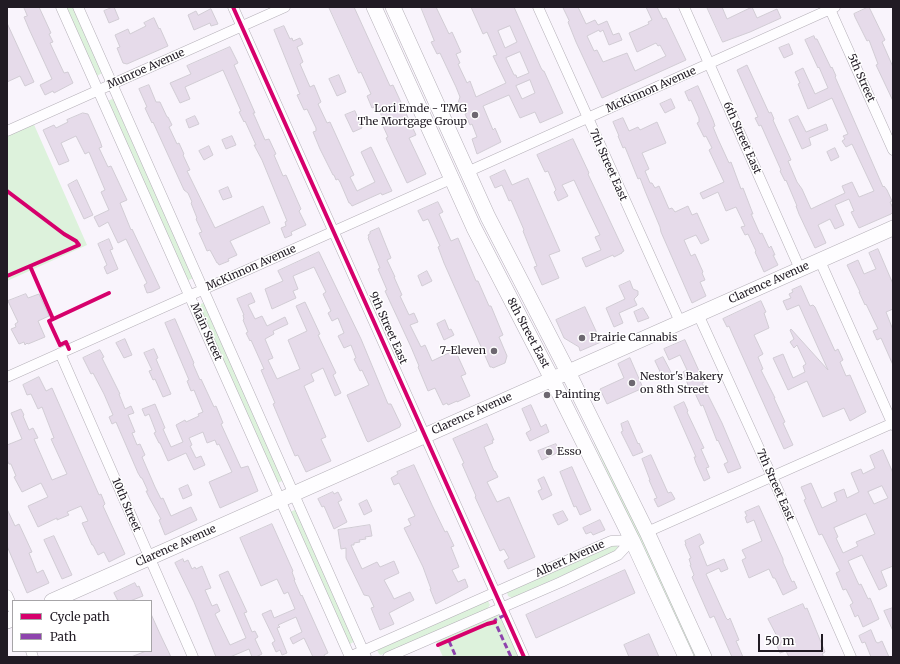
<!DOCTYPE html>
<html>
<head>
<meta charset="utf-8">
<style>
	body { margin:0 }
	#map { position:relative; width:900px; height:664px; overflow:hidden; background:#f9f4fc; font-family:Merriweather,serif }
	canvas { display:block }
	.frame { position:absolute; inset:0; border:8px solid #211b24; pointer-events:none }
	.legend { position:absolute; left:12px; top:600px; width:140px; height:52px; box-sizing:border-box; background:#fff; border:1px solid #a6a4a7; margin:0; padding:5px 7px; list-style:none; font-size:12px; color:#211b24 }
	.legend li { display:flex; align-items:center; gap:8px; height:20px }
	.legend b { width:20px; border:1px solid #a6a4a7 }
	.scale { position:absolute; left:758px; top:634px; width:65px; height:18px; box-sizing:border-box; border:2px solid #211b24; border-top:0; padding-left:5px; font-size:12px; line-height:14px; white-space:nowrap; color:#211b24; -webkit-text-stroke:3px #fff; paint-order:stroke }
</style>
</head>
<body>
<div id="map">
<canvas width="900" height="664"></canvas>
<div class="frame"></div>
<ul class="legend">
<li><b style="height:5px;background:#d6006c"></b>Cycle path</li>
<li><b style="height:5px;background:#8e44ad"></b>Path</li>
</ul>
<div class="scale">50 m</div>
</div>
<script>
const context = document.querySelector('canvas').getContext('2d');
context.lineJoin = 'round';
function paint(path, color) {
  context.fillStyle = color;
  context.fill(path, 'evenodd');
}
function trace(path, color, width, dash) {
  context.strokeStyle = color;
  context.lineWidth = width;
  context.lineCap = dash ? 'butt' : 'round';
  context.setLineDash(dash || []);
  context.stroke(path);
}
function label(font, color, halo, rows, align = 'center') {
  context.font = font + ' Merriweather,serif';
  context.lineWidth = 3;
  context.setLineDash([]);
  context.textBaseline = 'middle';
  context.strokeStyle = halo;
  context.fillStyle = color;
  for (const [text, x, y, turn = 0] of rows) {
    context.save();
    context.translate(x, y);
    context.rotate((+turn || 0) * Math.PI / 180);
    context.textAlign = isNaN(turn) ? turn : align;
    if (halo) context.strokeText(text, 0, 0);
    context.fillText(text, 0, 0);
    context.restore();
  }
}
const green = new Path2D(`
	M65,7H73L102,72V73L97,76Z
	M112,99H113L193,278L187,281L108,101Z
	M32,120L87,245L7,281V131Z
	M203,303H204L284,480L276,484L199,305Z
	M594,443H597L616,478L697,657H691Z
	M299,508L355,641L350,644L348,642L290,512Z
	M615,544L619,548L615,552L512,598L508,596L507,592Z
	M485,601H488L490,605L487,609L381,655L379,654L377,650Z
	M502,608L524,657H443L434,637Z`);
const building = new Path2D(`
	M24,7H39L51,33L49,34L53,42L50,43L64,73L68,72L73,83L54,93L53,91L45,95L40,85L52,79L29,29L24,17L27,16Z
	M114,7L119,19L109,23L104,11Z
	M329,7H354L390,86L393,85L416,135L409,138L426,174L407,183L386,138L388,137L383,126L386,125L377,106L372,108L367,96L371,94L361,72L359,73Z
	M421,7H436L449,34L452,32L461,52L456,54L460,63L458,64L467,83L470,81L476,97L506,83L493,56L497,55L487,32L483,34L471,7H514L541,68L543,71H544L563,113L540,123L535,112L520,118L509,95L483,106L493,130L495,128L501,142L477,154L472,139L477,137L472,124L470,125L465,114L467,113L463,105L458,103L460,97L456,87L440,53L437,54L431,42L434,41ZM510,26L517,42L505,48L498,31ZM520,52L529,73L517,78L516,75H514L506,58ZM530,80L535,93L522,99L516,86Z
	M563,7H578L586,24L595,20L598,25L607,21L613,35L619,33L622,40L609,45L603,30L600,32L599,30L587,36L594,51L597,50L603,62L627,53L635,71L666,56L660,45L658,46L656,43L637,52L629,33L649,24L648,22L652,20L646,7H657L663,19L666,18L686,60L602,98L576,42L568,22L569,21Z
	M707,7H722L727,19L752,7L757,18L777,9L781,18L750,32L723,42Z
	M869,7L885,40L882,42L893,67V101L876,65L878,64L869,40L867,41L855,17L854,14Z
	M211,9L218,24L211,26L210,23L194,30L188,15L196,11L198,15Z
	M154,18L159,29L160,28L168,46L127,64L123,63L117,48L120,47L115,35L128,29L130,34L146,26L144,23Z
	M7,23L34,82L25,86L20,76L7,82Z
	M284,26L290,39L292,38L293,41L300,38L303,44L297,47L303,62L300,64L310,87L314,85L321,102L318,104L327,123L330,122L354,175L350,177L357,191L375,182L361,152L371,147L392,191L382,195L381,193L352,206L350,203H349L340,182L338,179L336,180L334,175H333L320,149L313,132L316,131V128L307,109L304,110L297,95L300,94L299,92L274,30Z
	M814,36L815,39H817L831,68L832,67L836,76L835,77L836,79L883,187L884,186L887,190L892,201L890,202L893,208V212L891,214L859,228L851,212L854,211L849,199L835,205L844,225L835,229L830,219L818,225L826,243L815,248L799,214L796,206H797L786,180L785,181L780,171L781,170L761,125L759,126L755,118L758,117L737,70L747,65L769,113L771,112L774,119L773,120L791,160L788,161L797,182L802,189L811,209L845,193L842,186L852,182L859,197L874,191L852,144L846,147L842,141L845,139L843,136L848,134L832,98L808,109L798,84L800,83L795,72L803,68L815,94L828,88L819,67L818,68L805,40Z
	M789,44L793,54L784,58L779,48Z
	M230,47L238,63L234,65L255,113H253L255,117L265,140L269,139L276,154L274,155L283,176L286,175L301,209L299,211L306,225L291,232L292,235L285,238L281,228L286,226L285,222L287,221L262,160L254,145H256L245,121L244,122L239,112L241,111L223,70L185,87L190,99L180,103L170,83L191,74L187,66Z
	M339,75L346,92L337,96L329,79Z
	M149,85L156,102H160L167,117H168L172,125L169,127L177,144L179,143L184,154L183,155L190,170L187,171L215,228L263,206L270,223L230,241L237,255L228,259L229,261L219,265L218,263H217L210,250L207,251L204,244L199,233L202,232L196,219L197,218L191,203L192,202L188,193L184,190L153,122L152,123L145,108L147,107L139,89Z
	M698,86L713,120L715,126L713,127L718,139L729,163L731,162L741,189L743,188L753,214H751L752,216L760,234L762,233L769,248L771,246L775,255H773L778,265L764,272L755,252L756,251L748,234L745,235L741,227L745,226L736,207L726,211L718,192L703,199L700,193L724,182L709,150L712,148L706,136L704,137L697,123L699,122V118L691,100L689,101L685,92Z
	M671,99L675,108L665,113L660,104Z
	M355,111L362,128L353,132L345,115Z
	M83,113L88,114L100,141L102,147L99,148L108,167L111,166L127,200L120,203L131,230L132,229L160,288L152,292L147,293L144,285L147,283L126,239L118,243L108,222L99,227L94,217L109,210L101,192L105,190L89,152L85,154L76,136L61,143L69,161L59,165L43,130L54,125L56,128L68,122L67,120Z
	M195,116L199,124L189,128L186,120Z
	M798,116L806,132L826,124L828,130L809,138L811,145L802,149L789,120Z
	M623,118L629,131L638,127L640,130L657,122L666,143L642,153L649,169L645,171L650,183H652L655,188L659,186L669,209L672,208L675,212L688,206L692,215L697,213L709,240L701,244L696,235L684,240L691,256L695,254L703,272L702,273L705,280L700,282L706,296L692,303L661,232L660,227L645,191L640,178L638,179L625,147L623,148L618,136H619L613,122Z
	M232,136L236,145L226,149L222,140Z
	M573,139L589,173L588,174L624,251L622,252V253L614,257L613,255L586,267L582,258L601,250L595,237L600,235L587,208L574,180L562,185L568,196L558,201L554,192L556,190L548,171L545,172L537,155Z
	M209,146L213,155L204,160L199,151Z
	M835,148L839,157L831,161L827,152Z
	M505,170L512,185L528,178L560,251L549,255L559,278L542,285L534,267L537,266L523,231L524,230L511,200L509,201L502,185L495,188L490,177Z
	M77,180L93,215L84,219L68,185Z
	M228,187L232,197L223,200L219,191Z
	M438,202L443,212L439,214L451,241L458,238L476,281H478L489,306H491L503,335L499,337L507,356L505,363L493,368L492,367H490L444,263L438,247L440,246L428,219L423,221L418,211Z
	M379,228L391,258L387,260L395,277H394L402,295L400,296L409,315L414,313L418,322L410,325L421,347L425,345L432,361L455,350L466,374L461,376L470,396L457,402V401L448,405L447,403L443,405L435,388L428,391L418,367L419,366L411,347L385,291L387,290L378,269L380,268L368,238L369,237L368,235L370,234V232Z
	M109,239L113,249L110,250L118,269L107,274L104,267L107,265L98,244Z
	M878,249L893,284V309L886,312L893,330V365L881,338L877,340L873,331L878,329L866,304L865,305L859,292H860L847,265L858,260L864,274L876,269L869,253Z
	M319,252L361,339L388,404H391L401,425L400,426V427L368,442L367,441L347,395L369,385L362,370L360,371L354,359L356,358L351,345L344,348L338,336L344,333L338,318L332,321L328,313L331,311L323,294L326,292L314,267L293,276L298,289L293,291L296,298L272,309L265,289L283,281L278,271Z
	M427,271L432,281L422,286L418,276Z
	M630,281L633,289L638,291V295L634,299L637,305L619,313L623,323L614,327L606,308L625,299L619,286Z
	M801,286L810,306L813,305L815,307L835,351L838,349L843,360L840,362L846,376L850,375L866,412L850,421L844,408L823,417L807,381L788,390L773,358L783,354L793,378L805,372L803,366L806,364L797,345L794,348L790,342L794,339L790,330L791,329L828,370L799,305L787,310L783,301L791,298L789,294L793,292L792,290Z
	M251,293L255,302L248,305L255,319L262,316L267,326L285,317L288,324L273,331L274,334L265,339L273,358L268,360L277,379L300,369L288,340L307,331L296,306L305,302L320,334L318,335L336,373L333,375L341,393L335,396L323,368L311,374L314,381L304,386L326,437L321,439L331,461L306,472L298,455L295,456L292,449L273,404L275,403L261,370L264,369L251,340L250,341L246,333L248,332L243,320L244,319L243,315H244L237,299Z
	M26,294L28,298L39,294L49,316L38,321L45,337L28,344L27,343L25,345L24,342L19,344L11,329L16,327L15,324L18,322L8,301Z
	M761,301L766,312L764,313L769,328L754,335L763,354L758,357L763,369L761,370L775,398H774L785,422L783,423L793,445L784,449L732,333L729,326L727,327L723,319Z
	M585,307L601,342L580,351L579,347L564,338L556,320Z
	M643,308L649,318L638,322L634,312Z
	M175,319L194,363L193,364L200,380L201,379L214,407L216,406L223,423L221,424L241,468L248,466L258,491L220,508L209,482L232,472L219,444L217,445L215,440L207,443L203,432L189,438L192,445L190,446L196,458L201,456L205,465L194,470L186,453L168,461L160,443H159L154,433L156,432L149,414L145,416L142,409L155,404L165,428L163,429L171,447L183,442L176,425L185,420L186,422L199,416L198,414L203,412L194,390L191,391L187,381L189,380L165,323Z
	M445,320L449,330L451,329L454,335L444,340L437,324Z
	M125,339L132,355L124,358L116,343Z
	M685,340L704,382L702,383L722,423L741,468L728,473L724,464L728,462L718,440L717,441L703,405L701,406L693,389L690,390L683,372L687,370L680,355L669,360L664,349Z
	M154,349L158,358L156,359L171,394L163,397L155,379L153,380L149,371L152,370L144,353Z
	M100,350L104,357L102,358L120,394H119L125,409L131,406L134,413L128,415L135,432L132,433L137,445L140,444L145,455L142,457L155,487L161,499L163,498L171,516L191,507L197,520L165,535L159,520L161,519L150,499L146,491H148L142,478H141L138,473L116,422L112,424L109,417L113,415L104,394L93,373L91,374L83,358Z
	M663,357L673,376L664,380L655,361Z
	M630,358L643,388L607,404L600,389L624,378L618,364Z
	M39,377L46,391L52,388L99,495L101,494L105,504L103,506L125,554L109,562L104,552L98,555L93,545H92L82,523L88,521L81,506L67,512L69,515L57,520V518L38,527L28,506L48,497L41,483L22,492L14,477L16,476L11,464H9L7,460V445L22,439L11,413L21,409L24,415L23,416L29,430L33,428L38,438L34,439L52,480L67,474L51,439L54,438L42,407L38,409L31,394L27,395L23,385Z
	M684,402L688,411L687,412L704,448L701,449L709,467L706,468L710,478L704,481L696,463L694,457H696L674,407Z
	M531,405L541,427L546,424L549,432L530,441L526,433L531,430L522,409Z
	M628,421L638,444L639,443L643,452L633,456L621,432L623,431L621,424Z
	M487,424L494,440H492L493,443L484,447L494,471H495L498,477L487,482L497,502L509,497L535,557L508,569L504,561L509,558L504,549L500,551L475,497L476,496L462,464L464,463L453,439Z
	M556,444L559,452L542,460L538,451Z
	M883,450L893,473V566L881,571L887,586L879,590L862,555L848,561L859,585L861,584L868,599L870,598L879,619L863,627L858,615L855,617L850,605L853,603L846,589L843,590L836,573L840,571L822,534L819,535L804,500L806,499L801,487L811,483L822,508L837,501L834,493L844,489L847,498L859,492L851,473L861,469L863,474L875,468L870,456ZM882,486L888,498L874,504L868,492ZM866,514L875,534L856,542L858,546L843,553L836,538L838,537L834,528Z
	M651,455L668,493L671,492L675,499L658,507L654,499L657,498L649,480H650L642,459Z
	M414,465L432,505L445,532L447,531L454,546L451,547L459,567L452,570L458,582L465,579L468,587L436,604L430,589H431L423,567L404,528L411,525L408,519L415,516L399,483L394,485L391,478L398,474L397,472Z
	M572,467L591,510L580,515L576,506L574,507L560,472Z
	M544,477L552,495L542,500L538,491L542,489L538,480Z
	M188,485L192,495L183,499L179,489Z
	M333,492L334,494L338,492L342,500L338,502L347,522L334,529L324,506L322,507L318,499Z
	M367,500L372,511L364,515L359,504Z
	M759,506L783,559V562L792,582L794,581L797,588L783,595L775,578H773L769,569L749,578L742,560L746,558L742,550L762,541L754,520L747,523L745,517L747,516L745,512Z
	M7,509L15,526L19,524L32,552L29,553L37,573L43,570L49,583L27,593L7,546Z
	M563,511L568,520L558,525L553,515Z
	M600,520L605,530L593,535L591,532L586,534L583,528Z
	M272,524L293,571L292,572L295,580H294L301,596L302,595L328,653L324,655L325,657H313L304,638L293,644L290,638L302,632L296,617L278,625L280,627L277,628L287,653L282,655L280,650L276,652L272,643L275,641L262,614L271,610L274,618L295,609L288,592L284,594L277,579L261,586L240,538Z
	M370,525L372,536L365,537L366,539L359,540L360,542L354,543V545H351L362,569L377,562L380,567L394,561L399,573L384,580L390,591L394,599L410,592L414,600L389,613L394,624L380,630L371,608L374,607L369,596L364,595L346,558V548L341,549L338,530Z
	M700,534L704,543L699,546L707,566L724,559L728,569L721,572L719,568L706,574L726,618L728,620L730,618L739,640L736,641L743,657H732L714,616L710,618L692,577L694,575L690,565H691L689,559L691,558L685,544H686L685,541Z
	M54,536L72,575L62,579L44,540Z
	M183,559L184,562L188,560L192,569L195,567L196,569L202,566L211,588L205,590L212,606L217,604L220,611L215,614L230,645L246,638L219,575L228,571L247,612L244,613L252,632L255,631L258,637L255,639L262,654L256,657H252L249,649L230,657H216L194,602L175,563Z
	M625,570L635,593L536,638L526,615Z
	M135,583L137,587L139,586L143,596L130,601H118L114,593Z
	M803,604L805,609L807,608L825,652L822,654L824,657H789L786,651L780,653L777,646L781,644L768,619Z
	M893,608V631L884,611Z
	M151,614L160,634L171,657H131L146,651H151Z
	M871,630L876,642L878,643L882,641L889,657H871L865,642L862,643L859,636Z
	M649,634L659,657H629L624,645Z`);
const street = new Path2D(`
	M61,7L350,657
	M78,7L366,657
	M233,7L524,657
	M538,7L680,322
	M684,7L800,269
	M829,7L893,150
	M7,131L285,7
	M467,172L835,7
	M820,261L893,425
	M698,314L778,490L851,657
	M60,353L193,657
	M7,377L451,179
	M647,532L893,423
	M7,595L13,609
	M31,651L33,657
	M349,657L611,541L632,540
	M388,657L561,582L618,555L632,540`);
const secondary = new Path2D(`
	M374,7L474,228L552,379L632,540L686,657
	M393,7L488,217L568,372L647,532L704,657
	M52,601L893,228
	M7,621L13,618`);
const quiet = new Path2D(`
	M505,615L495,620V622L511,657
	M449,641L456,657`);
const cycleway = new Path2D(`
	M233,7L524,657
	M7,191L64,234L76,241L79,245L7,276
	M30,266L53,319
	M69,349L66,342L60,345L49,321L109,293
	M438,645L487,624L495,622`);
const markers = [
	[475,115,4,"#6d6770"],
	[582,338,4,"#6d6770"],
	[494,351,4,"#6d6770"],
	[632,383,4,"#6d6770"],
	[547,395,4,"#6d6770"],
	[549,452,4,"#6d6770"]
];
const streetNames = [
	["Munroe Avenue",146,69,-24],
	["5th Street",861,78,66],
	["McKinnon Avenue",651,90,-24],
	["6th Street East",742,138,66],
	["7th Street East",608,165,66],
	["McKinnon Avenue",251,268,-24],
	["Clarence Avenue",769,283,-24],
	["9th Street East",388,328,66],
	["Main Street",206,332,66],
	["8th Street East",528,333,62],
	["Clarence Avenue",472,414,-24],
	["7th Street East",775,485,66],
	["10th Street",126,505,67],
	["Clarence Avenue",176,546,-24],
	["Albert Avenue",570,559,-24]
];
const poiNames = [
	["Lori Emde - TMG",467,109,"right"],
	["The Mortgage Group",467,122,"right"],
	["Prairie Cannabis",590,338],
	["7-Eleven",486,351,"right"],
	["Nestor's Bakery",640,377],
	["on 8th Street",640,390],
	["Painting",555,395],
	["Esso",557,452]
];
paint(green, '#ddf2dc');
paint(building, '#e6dbea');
trace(building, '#d1ccd4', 1);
trace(street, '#b5b0b8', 11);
trace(secondary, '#b5b0b8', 16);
trace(street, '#fefdff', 10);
trace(secondary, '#fefdff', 15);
trace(quiet, '#8e44ad', 3, [6, 3]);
trace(cycleway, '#d6006c', 4);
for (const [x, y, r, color] of markers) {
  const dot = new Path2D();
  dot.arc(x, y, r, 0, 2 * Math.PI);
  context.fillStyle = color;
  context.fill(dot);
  trace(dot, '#fff', 1.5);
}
label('11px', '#211b24', '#fff', streetNames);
label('11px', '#211b24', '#fff', poiNames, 'left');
</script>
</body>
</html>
